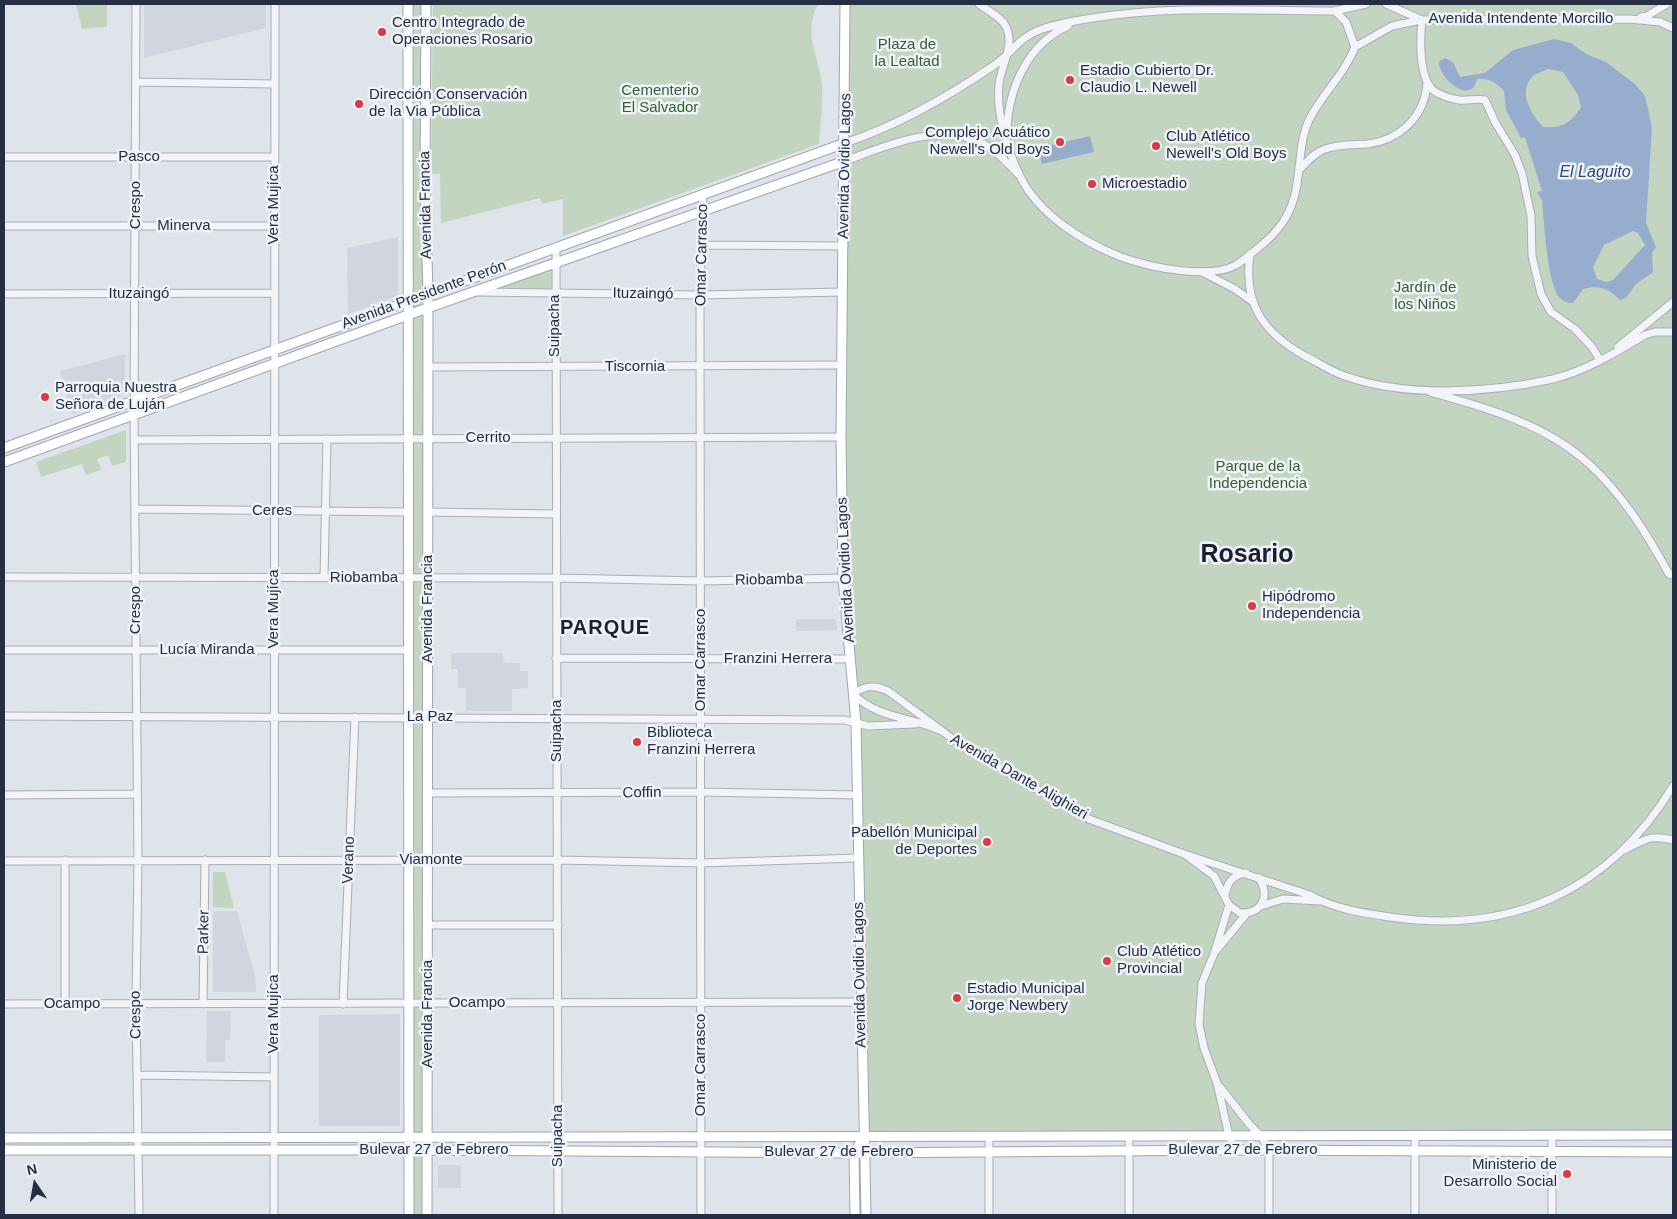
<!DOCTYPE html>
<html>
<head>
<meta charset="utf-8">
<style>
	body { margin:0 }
	#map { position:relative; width:1677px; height:1219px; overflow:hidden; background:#dfe3ea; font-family:Helvetica,sans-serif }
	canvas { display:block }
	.frame { position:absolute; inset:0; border:5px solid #262e43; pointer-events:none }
	.north { position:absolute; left:10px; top:1159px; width:50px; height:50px; -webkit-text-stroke:4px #eff2f7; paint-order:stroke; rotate:348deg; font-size:14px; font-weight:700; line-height:20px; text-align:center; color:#262e43 }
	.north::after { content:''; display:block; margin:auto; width:18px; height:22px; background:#262e43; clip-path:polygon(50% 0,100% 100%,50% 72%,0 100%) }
</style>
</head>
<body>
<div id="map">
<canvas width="1677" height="1219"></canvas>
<div class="frame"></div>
<div class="north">N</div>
</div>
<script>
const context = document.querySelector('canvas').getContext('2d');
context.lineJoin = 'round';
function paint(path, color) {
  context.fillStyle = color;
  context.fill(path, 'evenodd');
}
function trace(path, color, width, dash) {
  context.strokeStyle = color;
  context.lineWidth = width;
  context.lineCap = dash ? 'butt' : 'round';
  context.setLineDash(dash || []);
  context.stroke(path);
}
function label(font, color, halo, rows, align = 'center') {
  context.font = font + ' Helvetica,sans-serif';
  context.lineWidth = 5;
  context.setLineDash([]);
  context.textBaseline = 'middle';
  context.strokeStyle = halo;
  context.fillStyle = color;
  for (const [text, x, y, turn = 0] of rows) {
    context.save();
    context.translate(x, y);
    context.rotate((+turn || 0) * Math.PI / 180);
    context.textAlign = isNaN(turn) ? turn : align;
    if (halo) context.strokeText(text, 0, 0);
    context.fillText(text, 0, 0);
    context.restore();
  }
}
const built = new Path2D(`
	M144,4H266V28L144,58Z
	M398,237V296L348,314L347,248Z
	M125,354V392L118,398L72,414L60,371Z
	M796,619H836L837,630L796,631Z
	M451,653H502L505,663H520V671H528V688L512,689V711H466V688H458V669H451Z
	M213,911H237L256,980V992H213Z
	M207,1011H231L230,1040H225V1062H206Z
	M400,1014V1126H319V1015Z
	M438,1165H461V1188H438Z`);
const green = new Path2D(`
	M76,4H107V27L82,29Z
	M408,4H426L427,1215H409Z
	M433,4H818C801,37 822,58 822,90C823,108 820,126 819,144L563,236V199L542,204L540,198L441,223L440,174H431Z
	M845,4H1673V1135L864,1137L856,723L843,578Z
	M552,269V287L549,289L502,288L504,285Z
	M126,430V462L112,466L108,455L97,459L101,470L86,475L82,464L41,477L36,462Z
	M213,872H225L234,908L213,907Z`);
const water = new Path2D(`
	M1554,39L1571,43L1586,54L1606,62L1635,84L1645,96L1652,127L1646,223L1656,247L1652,253L1653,272L1636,284L1626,298L1620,300C1608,288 1599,285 1583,289L1573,303C1567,303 1563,301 1559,297C1547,282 1544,221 1542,200L1537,192L1542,191L1525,137L1521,138L1506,110L1504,91C1496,83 1489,78 1477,79C1472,106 1438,79 1439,61L1445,58L1453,62L1460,77L1485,73L1513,50ZM1548,69L1563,72L1578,95L1581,108C1569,124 1563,128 1543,127C1531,114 1517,92 1533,76C1537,73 1544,71 1548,69ZM1633,231L1638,233L1645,245L1613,280L1606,282L1597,279L1593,267L1604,245Z
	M1090,136L1094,152L1042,164L1038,148Z`);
const minor = new Path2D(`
	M136,4L134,414L138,860L136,1003L139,1215
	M979,4C988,11 1003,18 1007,29C1014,47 1001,66 999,84C996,113 1007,149 1020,176C1038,214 1083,242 1121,257C1149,267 1209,280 1236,265C1245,259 1254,251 1263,244C1278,231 1288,218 1294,198C1301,174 1298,144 1309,120C1321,95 1344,75 1355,47L1346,22L1335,11
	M1386,4L1422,20L1630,19L1660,22L1673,28
	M1641,17L1647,16L1667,4
	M1422,20C1420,37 1419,74 1431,88C1437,95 1449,98 1459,100C1468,101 1476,98 1485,100L1495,122L1515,155L1522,173L1531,216L1532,256L1541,294L1551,312L1575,329L1592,347L1600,360
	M1355,47L1392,26L1421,20
	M137,82L274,84
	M1007,129C1009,87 1028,44 1068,26
	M845,143C899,125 946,98 993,66C1009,56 1019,38 1037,31C1054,24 1074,21 1093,18C1172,5 1255,11 1335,11L1366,4
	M4,157H274
	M845,161C886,146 936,123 980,142C994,148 1007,163 1018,174
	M1301,168C1308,161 1314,153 1325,149C1339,144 1353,145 1367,144C1400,140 1425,116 1427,83
	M4,226H274
	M702,245L844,246
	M556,248L558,1215
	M1250,254C1243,303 1262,332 1305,356C1317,362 1329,370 1342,375C1404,398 1489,393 1553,379C1585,371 1617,352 1645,335L1655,332H1673
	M1204,273L1235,289L1253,302
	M478,292L700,295L843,292
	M4,294L273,293
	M1618,347L1673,302
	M428,367L842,365
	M1430,392C1484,407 1546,424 1589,464C1623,495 1647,534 1669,574L1673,575
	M134,440L841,437
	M135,509L409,512
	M428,512L556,514
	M4,577L556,578L701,581L843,578
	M324,577L327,439
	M4,650H409
	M556,658L850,659
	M4,716L845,720L868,726L915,724
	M939,730C910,717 877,718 853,694C866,685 874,685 888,691L965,748L1089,819L1184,854L1310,895C1334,909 1363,913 1390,917C1510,935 1609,892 1673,786
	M428,793L701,792L857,795
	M4,795L137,794
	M1624,850C1645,840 1649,834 1673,840
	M1187,856L1214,876L1229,905L1240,913C1263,914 1270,895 1259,878
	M4,861L557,860L701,863L857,858
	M1225,896C1227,883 1232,875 1246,873
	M1229,905L1214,954L1202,983L1199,1024L1204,1048L1217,1083L1229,1136L1236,1150
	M1261,906L1283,899L1320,901
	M428,925H558
	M1215,952L1247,913
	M4,1004L861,1002
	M65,1004V860
	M203,1004L205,860
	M343,1004L355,717
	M137,1075L274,1077
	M1220,1087L1250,1125L1261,1136L1269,1150V1215
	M1415,1135V1215
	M274,1215L275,4
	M701,1215L700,295L703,195
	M989,1215V1136
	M1129,1215V1136
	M1552,1215V1135`);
const major = new Path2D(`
	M408,4L409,1215
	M426,4L425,183L428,294L427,1215
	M845,4L841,437L843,578L856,723L866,1215
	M4,448L845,143
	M4,462L419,311L845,161
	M4,1138L1673,1135
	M4,1150H427L854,1153L1236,1150L1673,1152
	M855,1215L854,1153L864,1137`);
const markers = [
	[382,32,5,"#db3944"],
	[1070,80,5,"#db3944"],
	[359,104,5,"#db3944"],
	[1060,142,5,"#db3944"],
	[1156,146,5,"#db3944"],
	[1092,184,5,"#db3944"],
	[45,397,5,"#db3944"],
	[1252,606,5,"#db3944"],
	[637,742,5,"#db3944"],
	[987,842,5,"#db3944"],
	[1107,961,5,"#db3944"],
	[957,998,5,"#db3944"],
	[1567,1174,5,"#db3944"]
];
const streetNames = [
	["Avenida Intendente Morcillo",1521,19],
	["Pasco",139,157],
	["Avenida Ovidio Lagos",845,166,-89],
	["Crespo",136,205,-90],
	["Vera Mujíca",274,205,-90],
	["Avenida Francia",426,205,-91],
	["Minerva",184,226],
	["Omar Carrasco",702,255,-89],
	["Ituzaingó",139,294],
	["Ituzaingó",643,294,1],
	["Avenida Presidente Perón",424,295,-20],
	["Suipacha",555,326,-90],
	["Tiscornia",635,367],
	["Cerrito",488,438],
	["Ceres",272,511],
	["Avenida Ovidio Lagos",846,570,-93],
	["Riobamba",364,578],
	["Riobamba",769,580,-1],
	["Vera Mujíca",274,609,-90],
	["Avenida Francia",428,609,-90],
	["Crespo",136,610,-90],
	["Lucía Miranda",207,650],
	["Franzini Herrera",778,659],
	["Omar Carrasco",701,660,-90],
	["La Paz",430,717],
	["Suipacha",557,731,-90],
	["Avenida Dante Alighieri",1019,777,30],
	["Coffin",642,793,-1],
	["Verano",349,860,-88],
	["Viamonte",431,860],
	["Parker",204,932,-89],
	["Avenida Ovidio Lagos",860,975,-91],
	["Ocampo",477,1003],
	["Ocampo",72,1004],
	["Vera Mujíca",274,1014,-90],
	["Avenida Francia",428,1014,-90],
	["Crespo",136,1015,-91],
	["Omar Carrasco",701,1065,-90],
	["Suipacha",558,1136,-90],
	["Bulevar 27 de Febrero",434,1150],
	["Bulevar 27 de Febrero",1243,1150],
	["Bulevar 27 de Febrero",839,1152]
];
const poiNames = [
	["Centro Integrado de",392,23],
	["Operaciones Rosario",392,40],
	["Estadio Cubierto Dr.",1080,71],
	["Claudio L. Newell",1080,88],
	["Dirección Conservación",369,95],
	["de la Via Pública",369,112],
	["Complejo Acuático",1050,133,"right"],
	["Newell's Old Boys",1050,150,"right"],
	["Club Atlético",1166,137],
	["Newell's Old Boys",1166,154],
	["Microestadio",1102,184],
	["Parroquia Nuestra",55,388],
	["Señora de Luján",55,405],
	["Hipódromo",1262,597],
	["Independencia",1262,614],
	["Biblioteca",647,733],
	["Franzini Herrera",647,750],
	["Pabellón Municipal",977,833,"right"],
	["de Deportes",977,850,"right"],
	["Club Atlético",1117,952],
	["Provincial",1117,969],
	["Estadio Municipal",967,989],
	["Jorge Newbery",967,1006],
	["Ministerio de",1557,1165,"right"],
	["Desarrollo Social",1557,1182,"right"]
];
const parkNames = [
	["Plaza de",907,45],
	["la Lealtad",907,62],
	["Cementerio",660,91],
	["El Salvador",660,108],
	["Jardín de",1425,288],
	["los Niños",1425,305],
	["Parque de la",1258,467],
	["Independencia",1258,484]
];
const waterNames = [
	["El Laguito",1595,173]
];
const districtNames = [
	["PARQUE",605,628]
];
const townNames = [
	["Rosario",1247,555]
];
paint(built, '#d1d5df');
paint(green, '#c3d5c0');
paint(water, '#97adcd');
trace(minor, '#a8adb8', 9);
trace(major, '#9da5b7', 11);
trace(minor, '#f2f4f8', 7);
trace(major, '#fff', 9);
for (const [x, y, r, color] of markers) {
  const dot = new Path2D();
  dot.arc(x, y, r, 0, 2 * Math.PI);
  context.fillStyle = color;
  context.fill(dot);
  trace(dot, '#eff2f7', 2);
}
label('15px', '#262e43', '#eff2f7', streetNames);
label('15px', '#262e43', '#eff2f7', poiNames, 'left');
label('15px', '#376032', '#eff2f7', parkNames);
label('italic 16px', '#2d497b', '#eff2f7', waterNames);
context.letterSpacing = '1px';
label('bold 20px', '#192033', '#eff2f7', districtNames);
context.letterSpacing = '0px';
label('bold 25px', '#192033', '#eff2f7', townNames);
</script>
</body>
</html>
